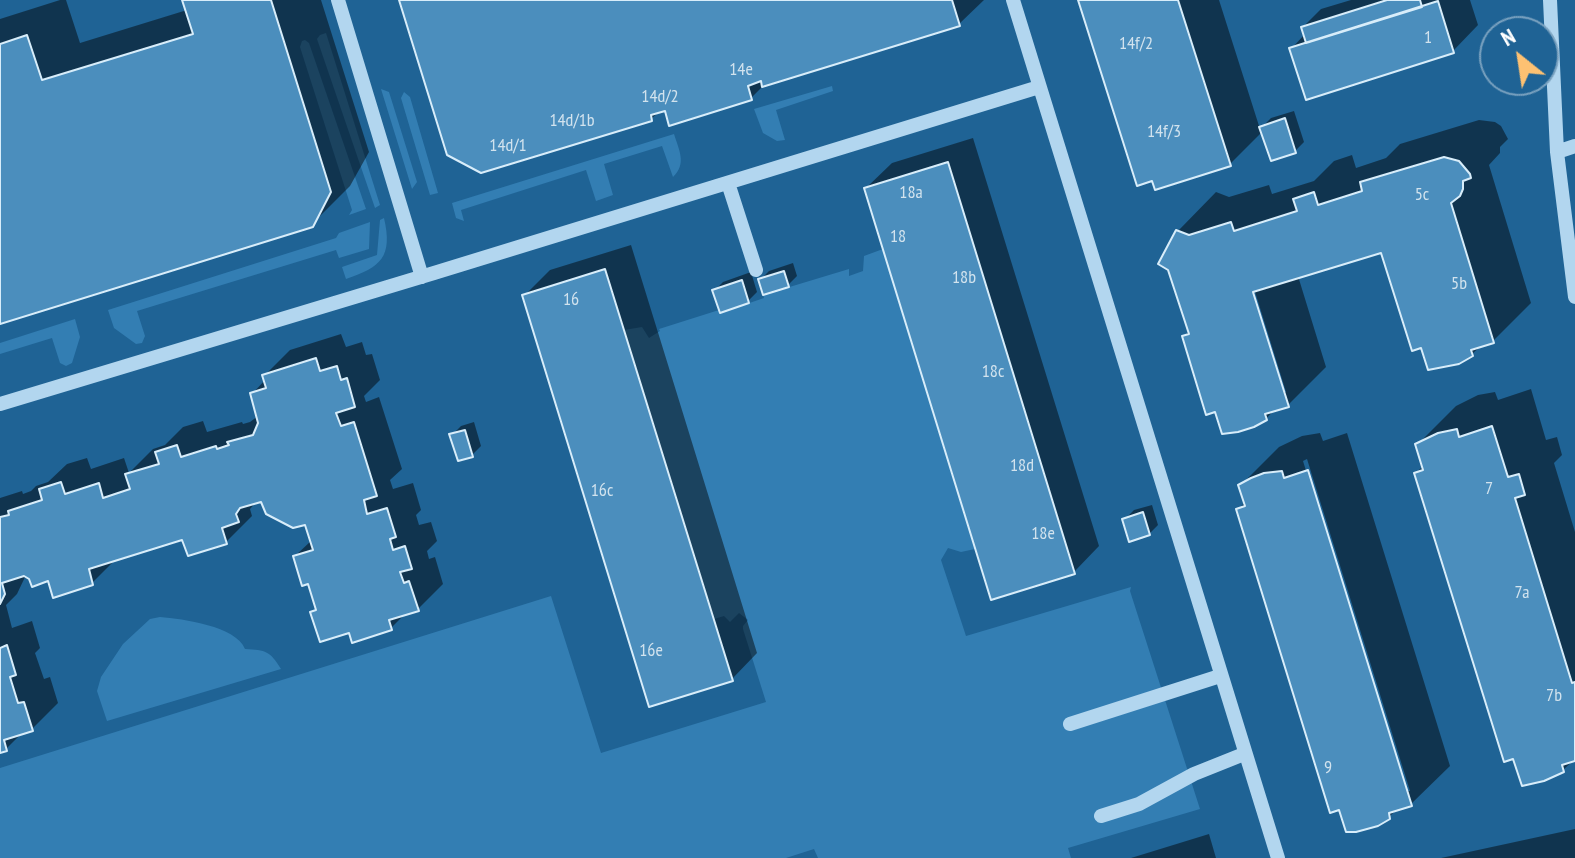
<!DOCTYPE html>
<html>
<head>
<meta charset="utf-8">
<style>
	body { margin:0 }
	#map { position:relative; width:1575px; height:858px; overflow:hidden; background:#1f6395; font-family:"PT Sans Narrow",sans-serif }
	canvas { display:block }
	.north { position:absolute; left:1479px; top:16px; width:80px; height:80px; box-sizing:border-box; background:#1f6395; border:2px solid #79a1bf; border-radius:50%; rotate:330deg; font-size:22px; font-weight:700; line-height:32px; text-align:center; color:#fff }
	.north::after { content:''; display:block; margin:auto; width:28px; height:36px; background:#fdc172; clip-path:polygon(50% 0,100% 100%,50% 72%,0 100%) }
</style>
</head>
<body>
<div id="map">
<canvas width="1575" height="858"></canvas>
<div class="north">N</div>
</div>
<script>
const context = document.querySelector('canvas').getContext('2d');
context.lineJoin = 'round';
function paint(path, color) {
  context.fillStyle = color;
  context.fill(path, 'evenodd');
}
function trace(path, color, width, dash) {
  context.strokeStyle = color;
  context.lineWidth = width;
  context.lineCap = dash ? 'butt' : 'round';
  context.setLineDash(dash || []);
  context.stroke(path);
}
function label(font, color, halo, rows, align = 'center') {
  context.font = font + ' "PT Sans Narrow",sans-serif';
  context.lineWidth = 8;
  context.setLineDash([]);
  context.textBaseline = 'middle';
  context.strokeStyle = halo;
  context.fillStyle = color;
  for (const [text, x, y, turn = 0] of rows) {
    context.save();
    context.translate(x, y);
    context.rotate((+turn || 0) * Math.PI / 180);
    context.textAlign = isNaN(turn) ? turn : align;
    if (halo) context.strokeText(text, 0, 0);
    context.fillText(text, 0, 0);
    context.restore();
  }
}
const green = new Path2D(`
	M326,33L380,205L375,208L317,39L320,35Z
	M305,40L309,43L366,209L349,215L352,210L300,47L302,41Z
	M832,86L833,91L776,110L785,140L777,141L763,133L754,109Z
	M381,89L389,92L417,182L412,189Z
	M404,92L410,97L438,193L430,195L401,98Z
	M674,134C679,150 687,164 673,177L662,146L604,164L613,195L596,201L586,170L461,210L464,221L456,218L452,203Z
	M384,218C393,257 381,267 346,279L342,267L377,255L380,220Z
	M370,222L369,249L339,258L336,250L137,311L145,336L142,343L136,344L114,328L108,310L336,238L339,233Z
	M883,249L975,549L961,552L948,548L941,560L966,636L1131,587L1130,591L1200,809L1068,848L1071,858H818L814,849L786,858H0V768L551,596L601,753L766,702L743,629V626L748,620L739,613L730,622L724,616L714,619L624,330L642,327L649,338L660,331L659,329L719,310L720,313L764,298L763,295L849,269V276L863,271L864,256Z
	M75,319L80,337L72,363L66,366L60,363L52,338L0,354V343Z
	M160,617C183,619 236,626 245,649C266,650 270,651 281,669L107,721L97,691L101,677L123,644L150,619Z`);
const shadow = new Path2D(`
	M60,0H66L80,43L187,10L184,0H321L369,152L350,186L311,225L0,322V19Z
	M401,0H984L959,24L765,84L751,98L666,109L660,111L651,119Z
	M1080,0H1219L1260,129L1271,118L1294,111L1304,142L1295,151L1263,131L1230,164Z
	M1351,0H1470L1478,25L1453,51L1291,49L1305,34L1303,27L1321,9Z
	M1479,120L1495,122L1501,126L1508,139L1500,147V153L1489,165L1531,303L1493,341L1482,345L1471,355L1383,250L1298,276L1326,367L1288,405L1275,409L1266,419L1184,336L1190,331L1178,231L1216,192L1229,197L1269,185L1272,194L1314,181L1334,161L1352,155L1356,168L1386,158L1400,144ZM1252,282L1286,392H1282L1248,283Z
	M973,138L1099,546L1074,572L866,188L892,163Z
	M631,245L757,653L732,679L524,296L550,270Z
	M793,263L797,276L788,285L760,280L769,271Z
	M751,272L757,292L748,301L714,291L723,282Z
	M341,334L346,347L362,342L366,355L372,354L380,380L364,396L366,402L379,397L402,469L390,480L393,489L413,483L421,510L416,515L419,525L431,522L437,541L427,551L429,559L435,557L443,584L418,609L407,612L391,628L351,630L313,613L317,608L310,581L295,556L312,540L307,522L262,499L258,500L250,509L252,516L226,542L184,537L117,558L92,583L31,577L26,575L17,594L6,605L12,628L32,621L40,648L35,653L44,679L50,677L58,703L32,729L23,732L6,749L0,751V498L22,491L23,494L31,491L36,486L48,482L67,464L87,458L91,469L124,458L129,473L153,449L165,445L183,427L203,421L207,432L242,422L243,424L250,422L258,416L252,394L265,380L264,376L290,350Z
	M1531,389L1546,440L1557,437L1562,455L1554,463L1575,532V759L1563,770L1416,473L1424,465L1417,445L1456,406L1478,395L1495,392L1498,400Z
	M474,422L481,446L472,455L452,435L461,426Z
	M1320,433L1323,441L1347,433L1450,766L1411,804L1398,808L1389,817L1238,510L1245,502L1240,486L1279,447L1302,436ZM1307,459L1410,791H1406L1303,461Z
	M1152,505L1158,525L1149,534L1125,519L1134,510Z
	M1575,829V858H1441Z
	M1209,834L1216,858H1131Z`);
const building = new Path2D(`
	M182,0H271L331,192L313,227L0,324V44L27,35L42,80L193,34Z
	M399,0H952L960,26L762,87L761,81L748,86L752,100L669,126L665,111L651,115L652,121L481,173L447,155Z
	M1078,0H1178L1231,166L1155,190L1152,181L1137,186Z
	M1387,0H1420L1422,7L1306,43L1301,27Z
	M1438,1L1454,53L1306,100L1289,48Z
	M1285,118L1296,153L1271,161L1259,127Z
	M1444,157L1459,161L1470,174L1471,178L1463,181V189L1460,196L1451,203L1494,343L1471,350L1473,356L1459,364L1428,370L1421,348L1412,351L1381,253L1253,292L1289,407L1265,414L1267,420L1254,427L1238,432L1222,434L1215,412L1206,415L1182,336L1189,334L1168,270L1158,264L1176,230L1189,235L1231,222L1234,231L1297,211L1293,199L1314,192L1318,205L1362,191L1360,182Z
	M948,162L1075,574L991,600L864,188Z
	M605,269L733,681L649,707L522,295Z
	M784,271L789,287L763,295L758,279Z
	M742,280L749,303L720,313L712,290Z
	M316,358L320,371L337,366L341,380L347,378L355,407L336,413L341,426L354,422L377,496L364,500L367,514L387,508L396,537L390,539L393,550L405,546L412,569L400,572L404,583L409,581L419,611L389,620L392,630L352,643L349,633L320,642L310,612L316,610L308,584L302,586L293,556L313,550L305,525L293,528L266,514L261,502L240,508L236,514L239,522L222,528L227,544L188,556L182,540L89,569L93,585L53,598L48,581L32,587L29,579L24,576L2,583L5,594L0,604V517L9,515L8,511L42,500L39,489L61,482L65,494L99,483L103,498L130,489L125,474L159,464L155,452L177,445L181,457L216,446L217,449L229,445L227,442L253,435L258,423L250,393L266,388L262,375Z
	M1492,426L1508,477L1519,474L1525,495L1515,498L1572,683L1575,682V761L1562,765L1564,772L1544,781L1522,786L1513,759L1504,762L1414,473L1423,470L1415,444L1438,433L1457,429L1459,437Z
	M465,430L473,457L458,461L449,434Z
	M1308,470L1412,806L1389,813L1390,819L1378,826L1356,832H1346L1339,810L1330,813L1236,509L1245,506L1238,485L1251,478L1264,473L1282,471L1284,478Z
	M1143,512L1150,535L1129,542L1122,519Z
	M7,645L16,675L10,677L18,703L24,702L33,731L4,740L7,751L0,753V648Z`);
const minor = new Path2D(`
	M338,0L422,277
	M1013,0L1278,858
	M1550,0L1557,152L1575,297
	M1557,152L1575,146
	M728,183L756,270
	M0,404L434,273L1039,87
	M1070,724L1220,676
	M1101,816L1139,804L1194,774L1244,754`);
const numberNames = [
	["1",1428,38],
	["14f/2",1136,44],
	["14e",741,70],
	["14d/2",660,97],
	["14d/1b",572,121],
	["14f/3",1164,132],
	["14d/1",508,146],
	["18a",911,193],
	["5c",1422,195],
	["18",898,237],
	["18b",964,278],
	["5b",1459,284],
	["16",571,300],
	["18c",993,372],
	["18d",1022,466],
	["7",1489,489],
	["16c",602,491],
	["18e",1043,534],
	["7a",1522,593],
	["16e",651,651],
	["7b",1554,696],
	["9",1328,768]
];
paint(green, '#337eb3');
paint(shadow, '#0007');
paint(building, '#4b8ebd');
trace(building, '#d8edfa', 2);
trace(minor, '#b2d6ef', 14);
label('18px', '#d2e3ee', null, numberNames);
</script>
</body>
</html>
